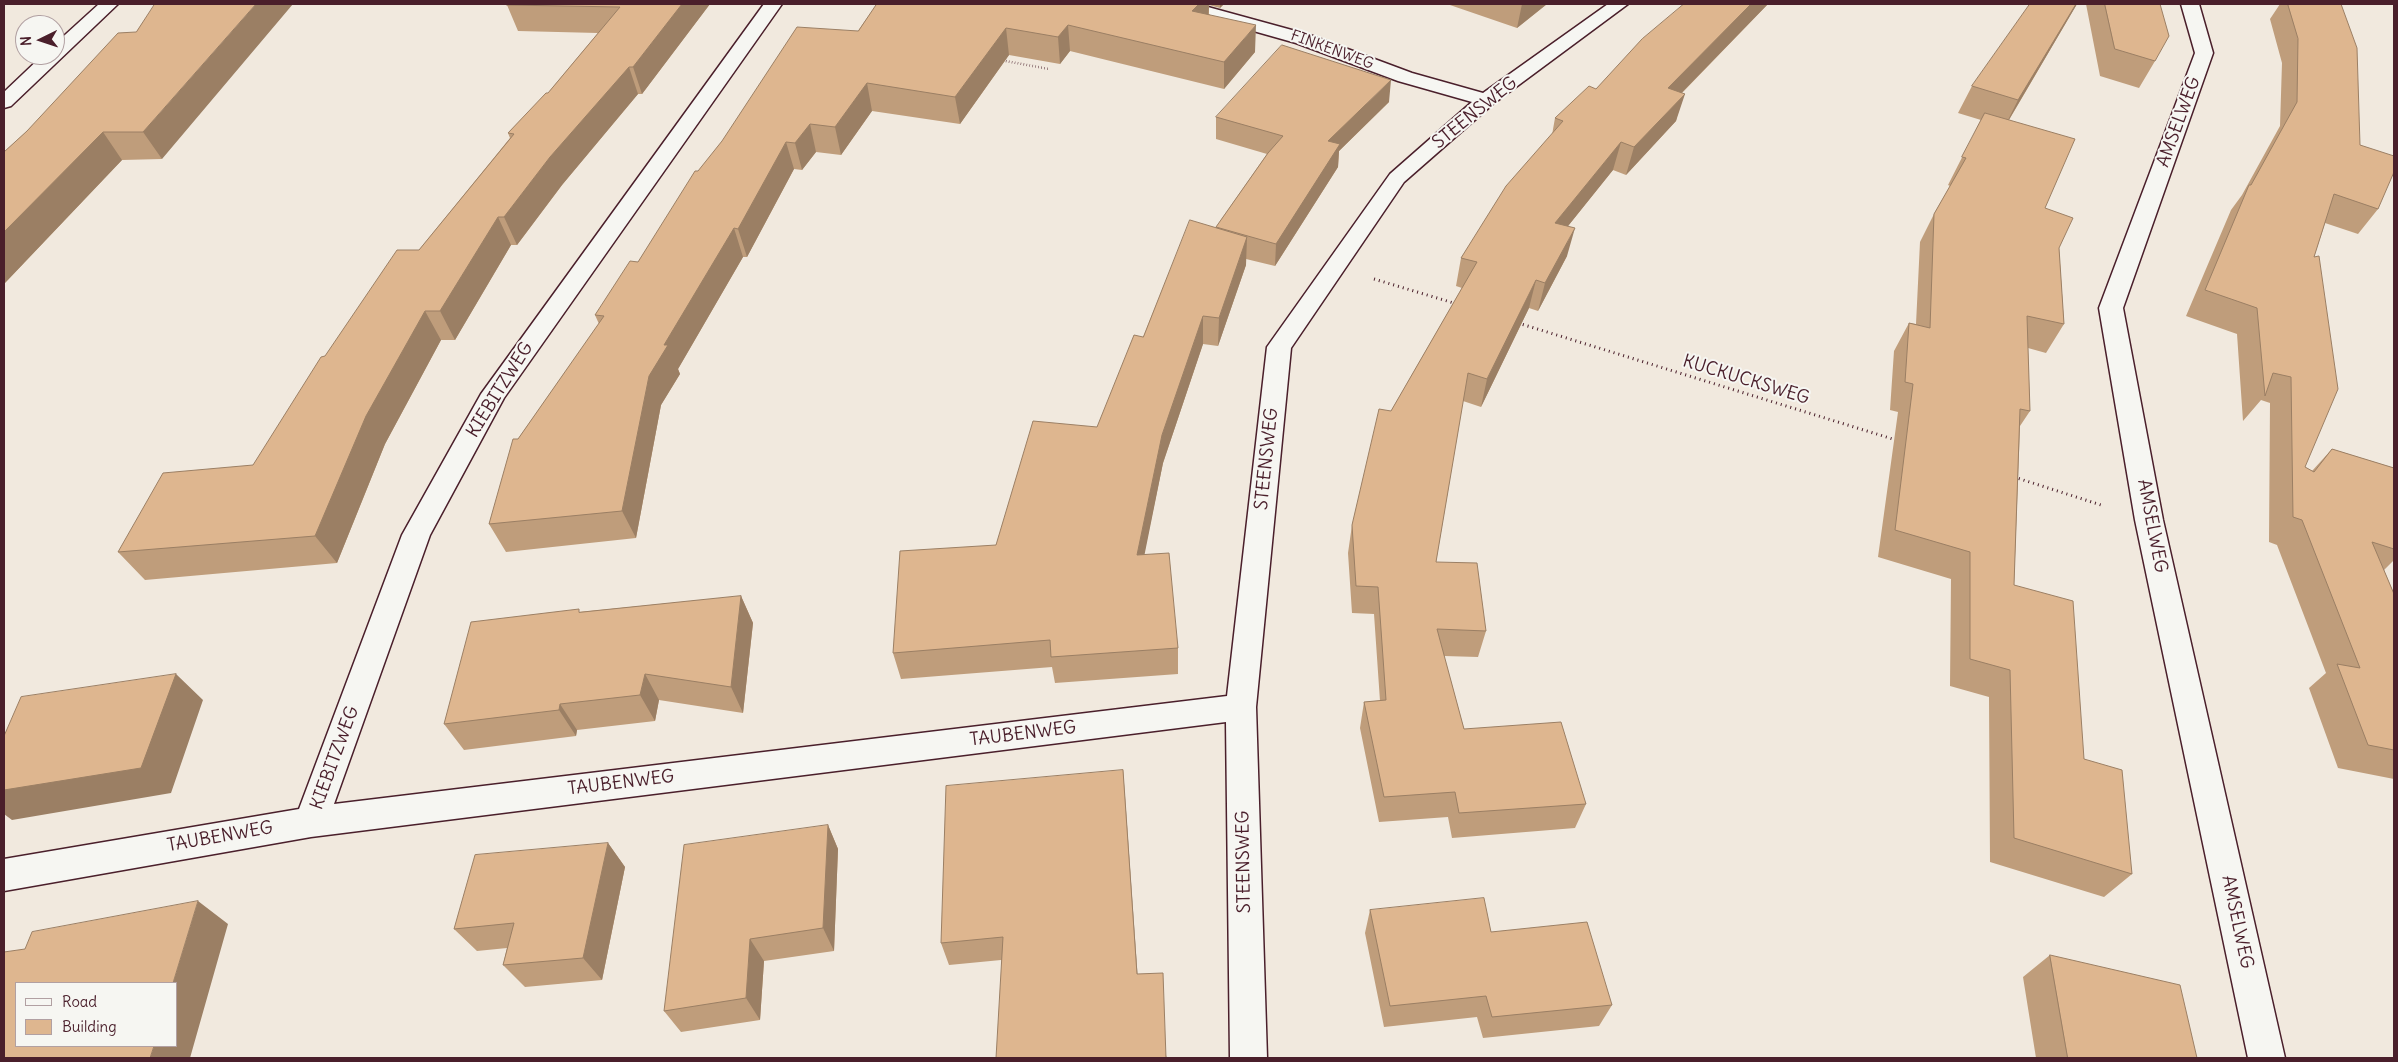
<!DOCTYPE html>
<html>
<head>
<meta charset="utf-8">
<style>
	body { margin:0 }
	#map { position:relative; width:2398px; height:1062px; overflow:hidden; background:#f1e9de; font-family:Delius,sans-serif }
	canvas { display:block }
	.frame { position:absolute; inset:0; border:5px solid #4a1f2b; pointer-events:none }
	.legend { position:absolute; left:15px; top:982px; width:162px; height:65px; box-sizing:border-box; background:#f6f6f2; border:1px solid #b1a0a2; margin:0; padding:6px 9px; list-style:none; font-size:15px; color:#4a1f2b }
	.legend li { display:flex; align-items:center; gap:10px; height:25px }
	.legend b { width:25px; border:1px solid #b1a0a2 }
	.north { position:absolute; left:15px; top:15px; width:50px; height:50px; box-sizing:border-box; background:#f6f6f2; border:1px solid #b1a0a2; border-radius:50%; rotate:266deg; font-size:14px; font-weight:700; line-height:20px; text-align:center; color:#4a1f2b }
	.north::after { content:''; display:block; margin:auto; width:18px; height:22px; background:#4a1f2b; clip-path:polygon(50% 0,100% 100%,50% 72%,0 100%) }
</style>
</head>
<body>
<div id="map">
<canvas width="2398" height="1062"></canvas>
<div class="frame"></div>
<ul class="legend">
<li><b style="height:6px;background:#f6f6f2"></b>Road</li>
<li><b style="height:14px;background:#deb68f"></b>Building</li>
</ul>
<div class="north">N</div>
</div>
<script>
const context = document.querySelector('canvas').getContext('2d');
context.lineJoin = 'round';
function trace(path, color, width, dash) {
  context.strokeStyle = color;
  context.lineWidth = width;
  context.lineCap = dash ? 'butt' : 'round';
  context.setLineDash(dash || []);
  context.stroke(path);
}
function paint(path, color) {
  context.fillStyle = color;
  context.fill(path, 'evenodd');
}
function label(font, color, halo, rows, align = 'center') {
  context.font = font + ' Delius,sans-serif';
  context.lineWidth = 4;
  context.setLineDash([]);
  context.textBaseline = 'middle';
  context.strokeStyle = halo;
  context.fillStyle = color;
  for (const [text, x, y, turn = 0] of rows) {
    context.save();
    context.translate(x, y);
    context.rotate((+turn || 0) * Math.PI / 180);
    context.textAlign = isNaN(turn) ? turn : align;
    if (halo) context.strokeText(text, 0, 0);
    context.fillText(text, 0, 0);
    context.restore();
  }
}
const pathFar1 = new Path2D(`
	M1000,60L1049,69`);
const path = new Path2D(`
	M1374,279L1457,304
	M1518,323L1896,440
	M2014,477L2101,505`);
const minor = new Path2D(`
	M99,4H118L11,106L4,108V92L43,55H55V44Z
	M764,4H782L504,398L430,535L334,804L1227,696L1267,347L1390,174L1472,102L1398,81L1296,43L1172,8L1169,4H1197L1310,35L1412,73L1483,93L1608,4H1628L1493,104L1404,182L1291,348L1256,707L1267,1058H1230L1226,722L311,837L4,891V859L299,809L402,535L481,394Z
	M2181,4H2199L2213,53L2123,308L2163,520L2285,1058H2248L2135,520L2099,308L2195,53Z`);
const wall = new Path2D(`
	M710,4L642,94H638L562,185L517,245H511L455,340H441L385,444L337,563L145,580L118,552L253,465L419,250L510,138L508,133L548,93L598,33L518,31L507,5Z
	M877,4H1224L1220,8L1209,5V14L1255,52L1224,89L1070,51L1060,64L1009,55L960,124L872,111L841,155L816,152L802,170L794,169L747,257H743L678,369L680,374L661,405L636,538L506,552L489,524L518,439L599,324L595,315L638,262L698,171L858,31Z
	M1447,4H1547L1517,28Z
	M1684,4H1768L1682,93L1676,121L1626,175L1613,170L1568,226L1567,256L1538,311L1529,308L1481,407L1463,401L1436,562L1486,631L1478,657L1444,656L1464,729L1586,804L1575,828L1452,838L1448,817L1379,822L1360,728L1364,702L1380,701L1374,614L1352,613L1348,553L1352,525L1391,411L1462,288L1456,286L1461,258L1552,135L1555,118L1596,89Z
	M2030,4H2077L2009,120L2045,208L2059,248L2064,324L2046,353L2028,348L2030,411L2020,426L2014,585L2084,759L2132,874L2104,897L1990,862L1989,697L1950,686L1951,579L1878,557L1898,412L1890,410L1894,351L1909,323L1916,324L1920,242L1934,214L1950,186L1948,185L1981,120L1958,113L1972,86Z
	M2086,4H2160L2155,61L2139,88L2100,76Z
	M2280,4H2337L2360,145L2378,209L2358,234L2325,223L2314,257L2305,467L2312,471L2332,449L2394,468V560L2384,570L2394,594V779L2338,768L2309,688L2326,673L2277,545L2269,542L2270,403L2261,400L2243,421L2237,334L2186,316L2231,210L2242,195L2280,126L2282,63L2270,19Z
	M136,32L162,159L122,160L4,284V152Z
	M1389,102L1339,151L1338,167L1275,266L1246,259V265L1218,346L1203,344L1163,463L1144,554L1178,648V674L1055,683L1052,667L901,679L893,653L996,545L1097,427L1143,337L1216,227L1267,154L1216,139V117Z
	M741,596L753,623L743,713L659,700L655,721L577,730L576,736L464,750L444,724L581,612Z
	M1123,770L1137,974L1167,1058L1001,960L949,965L941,943Z
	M828,825L838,849L834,951L764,961L760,1020L681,1032L664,1011Z
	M608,843L625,867L602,980L525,987L503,965L507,948L477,951L454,929Z
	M1370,910L1491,932L1612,1005L1599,1026L1483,1038L1477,1017L1384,1027L1365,933Z
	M2050,955L2197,1058H2036L2023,977Z`);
const shadedWall = new Path2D(`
	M256,4H293L162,159L143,132Z
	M682,4H710L642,94L633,67Z
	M1199,4H1209L1208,20L1192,11Z
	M1220,4H1224L1220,8Z
	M1522,4H1547L1517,28Z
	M1751,4H1768L1660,115L1668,88Z
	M2076,4H2077L2004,128L2018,100Z
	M1068,25L1070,51L1060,64L1058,37Z
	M1256,25L1255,52L1224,89V62Z
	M1006,28L1009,55L960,124L955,97Z
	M629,67L638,94L562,185L517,245L504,217L550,157Z
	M1391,80L1389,102L1339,151L1338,167L1275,266L1276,244L1328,141Z
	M867,83L872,111L841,155L835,127Z
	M1685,94L1676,121L1626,175L1634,147Z
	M810,124L816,152L802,170L795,143Z
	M103,132L122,160L4,284V232Z
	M786,142L794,169L747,257L738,229Z
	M1621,142L1613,170L1548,251L1555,223Z
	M498,217L511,245L455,340L440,311Z
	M734,228L743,257L678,369L680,374L661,405L636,538L622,511L649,376L664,345Z
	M1575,228L1567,256L1538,311L1545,283Z
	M1247,237L1246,265L1218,346L1219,318Z
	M1536,280L1529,308L1481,407L1487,379Z
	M425,311L441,340L385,444L337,563L315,536L366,416Z
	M1203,316V344L1163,463L1139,582L1137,555L1162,435Z
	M741,596L753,623L743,713L731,687Z
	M176,674L203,700L171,793L12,820L4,814V790Z
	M645,674L659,700L655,721L640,695Z
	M560,704L577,730L576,736L559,710Z
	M1123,770L1125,796L1139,996L1137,974Z
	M828,825L838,849L834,951L823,928Z
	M608,843L625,867L602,980L583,958Z
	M198,901L228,924L190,1058H150L154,1046H176V983H173Z
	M750,939L764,961L760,1020L746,998Z`);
const building = new Path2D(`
	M155,4H256L143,132H103L4,232V152L27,131L118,33L136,32Z
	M508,4H682L633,67H629L550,157L504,217H498L440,311H425L366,416L315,536L118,552L163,473L253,465L321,357L325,356L397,250H419L514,134L508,133L546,93H548L620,7L507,5Z
	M877,4H1199L1192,11L1256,25L1224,62L1068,25L1058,37L1006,28L955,97L867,83L835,127L810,124L795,143L786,142L738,229L734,228L664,345H668L649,376L622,511L489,524L513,439H518L604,316L595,315L630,261L638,262L695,171H698L722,141L797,27L858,31Z
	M1684,4H1751L1668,88L1685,94L1634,147L1621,142L1555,223L1575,228L1545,283L1536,280L1487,379L1468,373L1436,562L1477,563L1486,631L1437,629L1464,729L1561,722L1586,804L1459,813L1455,792L1384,797L1364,702L1386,700L1378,587L1356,586L1352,525L1379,409L1391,411L1477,262L1461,258L1506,186L1563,121L1555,118L1589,86L1596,89L1642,39Z
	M2030,4H2076L2018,100L1972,86Z
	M2105,4H2160L2169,36L2155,61L2115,49Z
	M2288,4H2341L2357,48L2360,145L2394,156V172L2378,209L2334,194L2314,257L2319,256L2338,389L2305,467L2314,472L2332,449L2394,468V549L2372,542L2394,594V750L2368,745L2337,664L2360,668L2302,520L2293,517L2291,377L2273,373L2265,396L2257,308L2205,290L2249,185H2251L2297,102L2298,39Z
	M1282,45L1391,80L1328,141L1340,144L1276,244L1216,227L1268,153L1283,136L1216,117Z
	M1985,113L2075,139L2045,208L2073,218L2059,248L2064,324L2027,316L2030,411L2020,409L2014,585L2073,601L2084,759L2122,770L2132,874L2014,838L2010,670L1970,659V552L1895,530L1913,384L1905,382L1909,323L1930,328L1934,214L1966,158L1962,157Z
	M1190,220L1247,237L1219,318L1203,316L1162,435L1137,555L1169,553L1178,648L1051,657L1050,640L893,653L900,551L996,545L1033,421L1097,427L1134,335L1143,337Z
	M741,596L731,687L645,674L640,695L560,704L559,710L444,724L471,622L579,609V612Z
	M176,674L141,768L4,790V736L21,697Z
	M1123,770L1137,974L1163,973L1166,1058H996L1003,937L941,943L946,786Z
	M828,825L823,928L750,939L746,998L664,1011L684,845Z
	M608,843L583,958L503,965L514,923L454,929L475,855Z
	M1484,898L1491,932L1587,922L1612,1005L1492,1017L1486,996L1390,1006L1370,910Z
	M198,901L173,983H16V1046H154L150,1058H4V952L25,949L32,932Z
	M2050,955L2180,985L2197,1058H2068Z`);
const farStreetnames = [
	["FINKENWEG",1332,50,20]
];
const streetNames = [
	["STEENSWEG",1475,113,-39],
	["AMSELWEG",2179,122,-70],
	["KUCKUCKSWEG",1746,380,17],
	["KIEBITZWEG",500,390,-58],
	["STEENSWEG",1267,459,-84],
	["AMSELWEG",2152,526,79],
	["TAUBENWEG",1023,734,-7],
	["KIEBITZWEG",335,758,-70],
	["TAUBENWEG",621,783,-7],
	["TAUBENWEG",220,837,-10],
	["STEENSWEG",1244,862,-91],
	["AMSELWEG",2237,922,78]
];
trace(minor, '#4a1f2b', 3);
trace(pathFar1, '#4a1f2b', 2.5, [0.5, 2.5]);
trace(path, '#4a1f2b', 3, [1, 4]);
paint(minor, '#f6f6f2');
paint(wall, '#bf9d7b');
paint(shadedWall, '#9b7f64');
paint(building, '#deb68f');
trace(building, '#9b7f64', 1);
label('15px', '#4a1f2b', '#f6f6f2', farStreetnames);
label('18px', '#4a1f2b', '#f6f6f2', streetNames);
</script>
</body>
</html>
